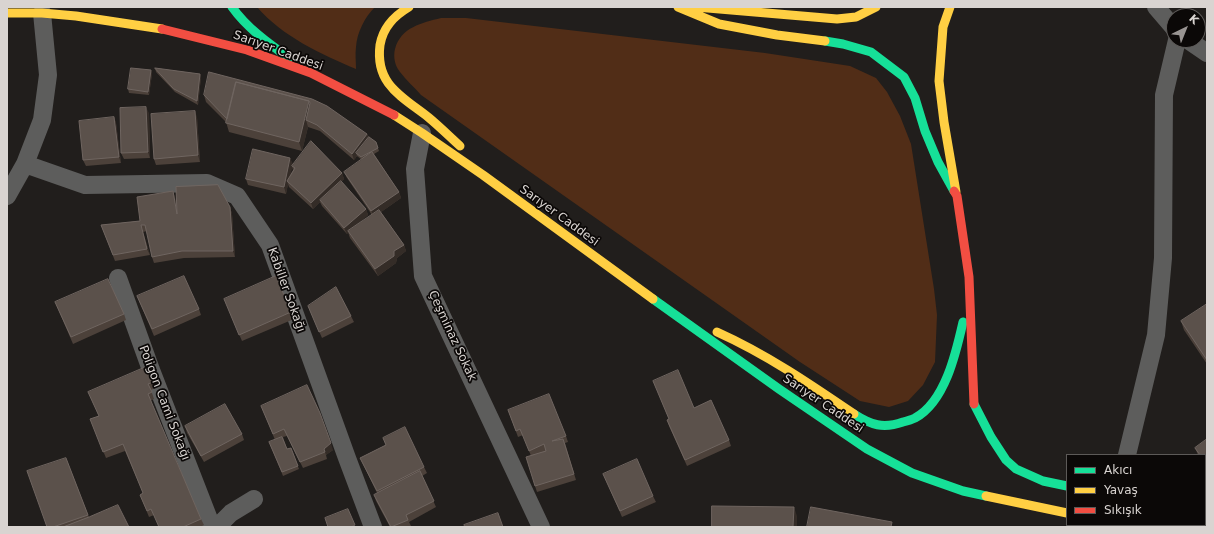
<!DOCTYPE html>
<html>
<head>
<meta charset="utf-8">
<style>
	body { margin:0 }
	#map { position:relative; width:1214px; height:534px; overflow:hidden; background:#211e1c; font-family:"DejaVu Sans",sans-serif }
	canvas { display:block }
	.frame { position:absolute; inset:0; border:8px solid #d9d4d1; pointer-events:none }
	.legend { position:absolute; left:1066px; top:454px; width:140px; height:72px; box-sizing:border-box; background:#0b0807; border:1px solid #5d5a58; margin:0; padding:5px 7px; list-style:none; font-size:12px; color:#d9d4d1 }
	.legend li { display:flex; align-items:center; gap:8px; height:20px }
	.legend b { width:20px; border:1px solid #5d5a58 }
	.north { position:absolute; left:1166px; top:8px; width:40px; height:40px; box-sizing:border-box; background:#0b0807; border:1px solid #5d5a58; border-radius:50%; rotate:43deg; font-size:11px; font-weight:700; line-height:16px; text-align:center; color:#d9d4d1 }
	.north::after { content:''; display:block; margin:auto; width:14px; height:18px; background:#999492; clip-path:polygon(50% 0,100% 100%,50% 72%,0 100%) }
</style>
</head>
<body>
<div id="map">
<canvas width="1214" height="534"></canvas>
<div class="frame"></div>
<ul class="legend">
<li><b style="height:5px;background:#16e098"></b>Akıcı</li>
<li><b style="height:5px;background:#ffcf43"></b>Yavaş</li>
<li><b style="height:5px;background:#f24e42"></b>Sıkışık</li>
</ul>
<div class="north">K</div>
</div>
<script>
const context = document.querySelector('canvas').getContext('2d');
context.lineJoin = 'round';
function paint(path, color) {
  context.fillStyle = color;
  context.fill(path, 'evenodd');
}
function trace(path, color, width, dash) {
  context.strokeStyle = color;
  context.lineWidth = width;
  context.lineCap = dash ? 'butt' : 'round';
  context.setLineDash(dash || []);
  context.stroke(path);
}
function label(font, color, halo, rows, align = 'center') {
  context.font = font + ' "DejaVu Sans",sans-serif';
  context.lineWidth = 3.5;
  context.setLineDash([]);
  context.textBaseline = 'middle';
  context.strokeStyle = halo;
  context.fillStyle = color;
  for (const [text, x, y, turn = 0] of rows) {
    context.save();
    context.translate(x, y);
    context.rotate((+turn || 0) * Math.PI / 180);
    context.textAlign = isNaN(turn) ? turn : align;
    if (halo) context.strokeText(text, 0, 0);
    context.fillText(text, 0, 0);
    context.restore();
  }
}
const green = new Path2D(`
	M257,7H375C365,17 357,32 356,47C355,54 356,62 356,69C321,54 283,37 257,7Z
	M441,18H466L765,53L850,66L876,78L887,92L900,116L911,144L934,289L937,315L935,362L923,385L908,401L889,407L860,401L800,362L421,95C415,88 406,80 400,72C395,66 393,57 395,49C401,27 422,23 441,18Z`);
const street = new Path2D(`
	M1156,7L1174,28
	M1188,40L1207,53
	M422,133L415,169L423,276L541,527
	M25,164L85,185L207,183L237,196L270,245L347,458L373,527
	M7,196L25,164L42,120L48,75L42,13
	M118,278L151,370L212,527
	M1127,455L1156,335L1163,258L1164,95L1177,40
	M217,527L231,513L254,499`);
const fast = new Path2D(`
	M232,7C247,28 268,43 289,58
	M825,41L843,44L871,52L904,77L915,98L925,131L938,162L954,191
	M653,299L779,389L867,449L912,473L963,491L986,496
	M974,404L991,437L1006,460L1016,469L1043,481L1067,486
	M854,414C871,425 883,429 903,422C907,421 911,420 915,418C945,402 956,353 963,322`);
const slow = new Path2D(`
	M409,7C394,16 383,27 380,45C375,84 401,96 428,117C439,126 449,136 460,146
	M678,7L719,24L777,35L825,41
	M696,7L837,19L856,17L876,7
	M950,7L943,27L939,81L944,122L956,192
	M7,13H42L76,16L162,29
	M394,115L422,133L483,175L653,299
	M717,332C766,354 810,384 854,414
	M986,496L1067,513
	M1204,525L1207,527`);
const jam = new Path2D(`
	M162,29L247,50L311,73L394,115
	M954,191L957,196L969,277L974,404
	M1124,525L1132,527`);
const wall = new Path2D(`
	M155,68L200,74L201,77L198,105L175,92L156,72Z
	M151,70L152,74L149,95L129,93L128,89Z
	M204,95L367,134L369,137L376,142L379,151L374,154L399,192L401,198L381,212L404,245L406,251L397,258L396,263L378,276L350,238L348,232L347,234L322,206L320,202L313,209L289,187L288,184L286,194L248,185L246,179L293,164L292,166L342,173L344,179L341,182L366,209L368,215L355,226L372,215L347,178L344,172L362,160L357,156L354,160L320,131L308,127L302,151L229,132L226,122L206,102ZM292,167L293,170L290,175Z
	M149,113L150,158L124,159L121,153Z
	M114,117L116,123L121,163L86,166L83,160Z
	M197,117L200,162L156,165L154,159Z
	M173,191L175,198L177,207H230L232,214L235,257L184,258L154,263L152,257L147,231L143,232L150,255L115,261L101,225L140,221Z
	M137,296L199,309L201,315L154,336Z
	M224,299L291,312L294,319L242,341Z
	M55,302L124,314L126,320L73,344Z
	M1207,304V364L1184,330L1181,321Z
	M308,306L351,316L354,322L322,338Z
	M653,381L694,408L729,440L731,446L687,466L669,426L667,420L669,419Z
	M153,382L155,388L151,390L154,399L150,401L201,519L204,525L200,527H159L154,515L149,517L140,495L143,493L125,451L106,458L90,419L99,416L88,392Z
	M261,406L333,450L326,455L327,459L303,468L287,436L283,437L287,449L291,448L299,469L283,476L269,442L275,440Z
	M508,410L566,436L568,442L565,443L576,480L537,492L535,486L531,456L523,435L518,437Z
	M185,426L242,434L244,440L204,462L187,433Z
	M383,438L424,467L427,473L422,476L436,507L409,522L411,526L409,527H390L376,501L374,495L377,493L363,464L360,458L386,445Z
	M1207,439V469L1205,466V455H1198L1195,448Z
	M66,458L89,517L129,527H47Z
	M603,474L653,496L656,502L622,517Z`);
const shadedWall = new Path2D(`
	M151,70L152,74L149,95L148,92Z
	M200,74L201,77L198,105L197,101Z
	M309,101L312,110L306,120L308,127L302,151L299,142Z
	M146,107L149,113L150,158L148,152Z
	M195,111L197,117L200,162L198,155Z
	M114,117L116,123L121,163L119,157Z
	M367,134L370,140L356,153L357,156L354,160L352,154Z
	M290,158L293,164L289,182L287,181L288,184L286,194L284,187Z
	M342,173L344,179L321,202L320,200V202L313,209L311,203Z
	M173,191L175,198L180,220L177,214Z
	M399,192L401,198L374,217L371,211Z
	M230,207L232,214L235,257L233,251Z
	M366,209L368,215L347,234L344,228Z
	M141,225L143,232L150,255L147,249Z
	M404,245L406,251L397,258L396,263L378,276L375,269L394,251Z
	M331,443L333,450L326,455L324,449Z
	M794,507L797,516V527H793Z`);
const building = new Path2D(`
	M131,68L151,70L148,92L128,89Z
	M155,68L200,74L197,101L174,89Z
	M209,72L312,99L327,106L367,134L352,154L317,125L306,120L310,103L309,101L236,82L227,119L204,95Z
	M236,82L309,101L299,142L226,123Z
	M146,107L148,152L121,153L120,108Z
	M195,111L198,155L154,159L151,114Z
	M114,117L119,157L83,160L79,121Z
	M369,137L376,142L378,148L361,157L356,153Z
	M311,141L342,173L311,203L287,181L295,168L292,166Z
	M253,149L290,158L284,187L246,179Z
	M372,152L399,192L371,211L344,172Z
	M341,181L366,209L344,228L320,200Z
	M218,185L230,207L233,251H182L152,257L145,225H141L147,249L113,255L101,225L140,221L137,197L173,191L177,214L176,187Z
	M379,210L404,245L394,251V256L375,269L348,231Z
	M184,276L199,309L152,329L137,296Z
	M276,276L291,312L239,335L224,299Z
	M108,279L124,314L71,337L55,302Z
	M336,287L351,316L319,332L308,306Z
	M1207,304V360L1181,321Z
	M146,367L153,382L148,384L152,392L148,394L201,519L183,527H159L151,509L147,511L140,495L143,493L123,444L103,452L90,419L99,416L88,392Z
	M678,370L694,408L711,400L729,440L685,460L667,420L669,419L653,381Z
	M307,385L320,413L331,443L324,449L325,452L300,462L284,429L273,434L261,406Z
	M549,394L566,436L552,441L563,439L574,474L535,486L526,457L546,451L544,444L529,451L520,429L516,431L508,410Z
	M225,404L242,434L201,456L185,426Z
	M405,427L424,467L377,491L360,458L386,445L383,438Z
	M282,437L287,449L291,448L298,466L282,472L269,442Z
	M1207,439V465L1205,462V455H1200L1195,448Z
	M66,458L88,515L53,527H47L27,471Z
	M637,459L653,496L620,511L603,474Z
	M420,471L434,501L406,515L408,520L391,527L374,495Z
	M118,505L129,527H63L89,517Z
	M712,506L794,507L793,527H712Z
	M811,507L892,522L891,527H807Z
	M348,509L355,525L351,527H328L325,518Z
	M498,513L503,527H465L464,525Z`);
const streetNames = [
	["Sarıyer Caddesi",278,51,20],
	["Sarıyer Caddesi",559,216,36],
	["Kabiller Sokağı",286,290,70],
	["Çeşminaz Sokak",452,336,65],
	["Poligon Cami Sokağı",164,403,69],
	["Sarıyer Caddesi",823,404,34]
];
paint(green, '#512d17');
trace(street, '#5d5d5c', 18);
trace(fast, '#16e098', 9);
trace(slow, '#ffcf43', 9);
trace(jam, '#f24e42', 9);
paint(wall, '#4c413a');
paint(shadedWall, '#342c27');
paint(building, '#5b514b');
trace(building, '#6f6560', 1);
label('12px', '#d9d4d1', '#0b0807', streetNames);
</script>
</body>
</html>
